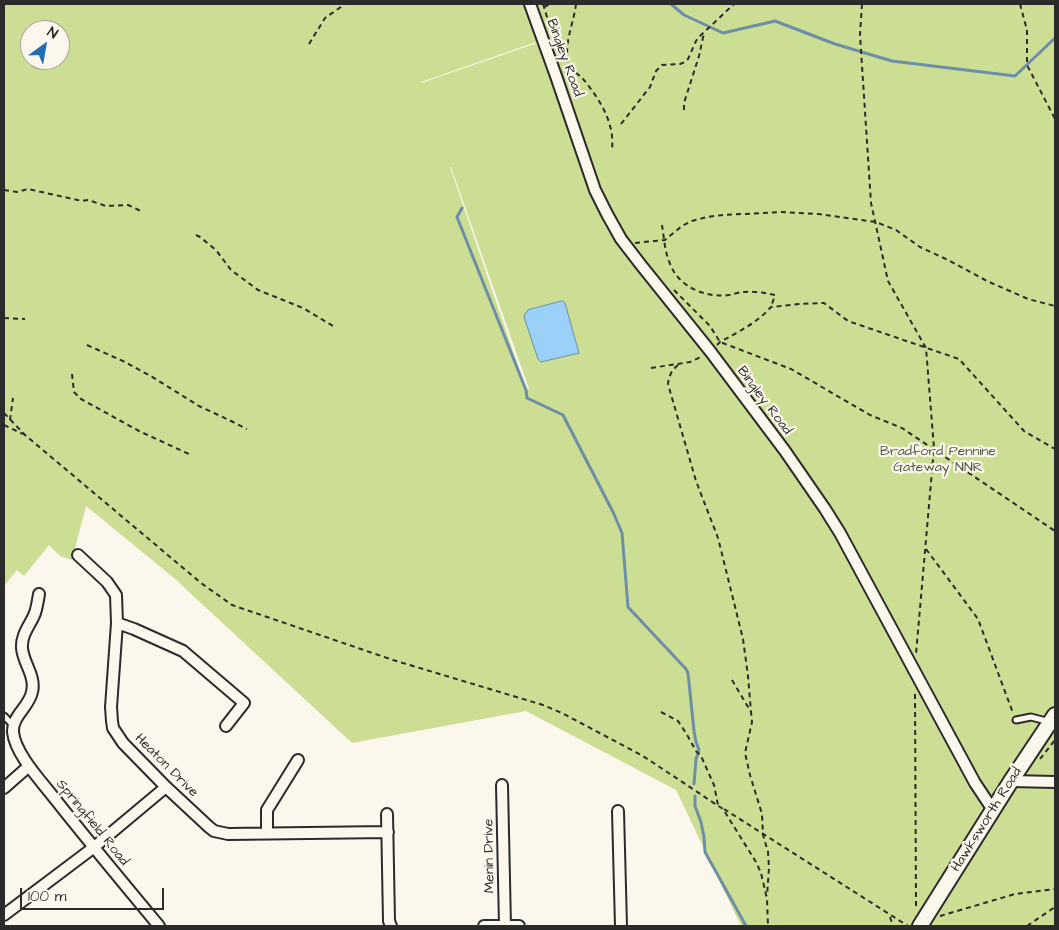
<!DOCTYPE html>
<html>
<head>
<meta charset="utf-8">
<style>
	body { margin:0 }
	#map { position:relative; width:1059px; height:930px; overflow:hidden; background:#fbf7ec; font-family:"Architects Daughter",sans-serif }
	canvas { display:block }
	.frame { position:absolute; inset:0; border:5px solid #2b2b2b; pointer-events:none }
	.north { position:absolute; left:20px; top:20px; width:50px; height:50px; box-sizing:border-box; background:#fbf7ec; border:1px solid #a8a59f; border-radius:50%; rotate:32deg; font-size:14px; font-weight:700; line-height:20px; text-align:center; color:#2b2b2b }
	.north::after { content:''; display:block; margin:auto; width:18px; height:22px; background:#1f6fb2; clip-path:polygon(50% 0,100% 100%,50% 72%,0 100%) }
	.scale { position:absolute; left:20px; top:888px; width:144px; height:22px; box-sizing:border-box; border:2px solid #2b2b2b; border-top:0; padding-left:6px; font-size:15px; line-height:18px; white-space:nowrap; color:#2b2b2b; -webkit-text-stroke:4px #fbf7ec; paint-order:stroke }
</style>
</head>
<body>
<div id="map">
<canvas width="1059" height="930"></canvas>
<div class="frame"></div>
<div class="north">N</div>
<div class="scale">100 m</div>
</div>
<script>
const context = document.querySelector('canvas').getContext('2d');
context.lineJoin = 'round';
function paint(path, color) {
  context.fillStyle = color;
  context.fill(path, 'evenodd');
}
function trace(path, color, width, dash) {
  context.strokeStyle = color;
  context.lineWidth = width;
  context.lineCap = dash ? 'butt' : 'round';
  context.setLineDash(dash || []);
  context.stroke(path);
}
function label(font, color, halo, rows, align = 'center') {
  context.font = font + ' "Architects Daughter",sans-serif';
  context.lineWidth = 4.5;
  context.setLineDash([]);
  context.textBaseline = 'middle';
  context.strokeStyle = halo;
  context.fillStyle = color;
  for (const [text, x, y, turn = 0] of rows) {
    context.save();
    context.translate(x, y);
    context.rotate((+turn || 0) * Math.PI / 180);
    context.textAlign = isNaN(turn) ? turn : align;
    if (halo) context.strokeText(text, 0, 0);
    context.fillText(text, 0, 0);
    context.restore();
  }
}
const green = new Path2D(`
	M4,4H1055V710L1011,781L1055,783V926H741L676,790L526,711L352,743L174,578L86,506L72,560L60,556L49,545L24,576L17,570L4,586ZM30,30H60V60H30ZM542,40L591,191L537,43L421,83V82ZM450,167H451L529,389H526Z
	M1055,722V779L1027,780L1024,776L1023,770Z`);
const water = new Path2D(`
	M563,301L565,303L579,353L541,362L538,359L524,317L525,314L528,310Z`);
const stream = new Path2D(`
	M671,4L684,15L723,33L775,21L835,44L892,61L1015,76L1055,38
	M462,208L457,217L526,390L527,398L563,415L613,512L622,533L628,607L686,669L688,673L694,731L696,742L699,750L696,759L694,784
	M695,796V806L701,822L704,837L705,852L746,926`);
const path = new Path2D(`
	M543,4L551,30
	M576,4C574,22 564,43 568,61C570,69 578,74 583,79C599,98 615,123 612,149
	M862,4L860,35L871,203L888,281L926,348L934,448L916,654
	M1020,4L1027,30V65L1055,119
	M544,7L550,4
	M309,44L325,18L345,4
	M684,110V103L699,56L704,33
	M621,124L650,87L656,71L662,65L680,64L685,62L688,59L696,41L699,37L734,4
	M4,190L17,192L28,189L82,201L88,200L106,206L128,205L141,211
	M662,225C664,238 665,254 671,266C680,288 707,298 729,295C734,294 739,292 744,292C754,291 765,293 775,295L771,307
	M196,235L200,237L216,250L231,270L258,290L303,308L333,326
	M635,243L665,240L682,226L692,221L707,217L723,215L782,212L819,214L876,222L896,230L920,247L948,260L987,281L1028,299L1055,306
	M674,290L710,326L720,342L791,369L870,415L902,428L1055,531
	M4,318L25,319
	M87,345L125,362L154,378L199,406L229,420L247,429
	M717,345L720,342C738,332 757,323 771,307L799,304L824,303L848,321L959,359L1024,431L1055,449
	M678,365C672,370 669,375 668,384L696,481L718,538L721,550L743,639L748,676L751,712
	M651,368L690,362L703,356
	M72,374L74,392L81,399L139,431L191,455
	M4,413L25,435L201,583L232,605L393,660L543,705L562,713L643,756L723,809L756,862L761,873L767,899L768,926
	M10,420L13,398
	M4,425L23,434
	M926,549L978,619L1013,713
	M732,680L751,712L752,722L745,753L750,775L762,814L763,835L768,852L769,868L767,896
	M915,694L916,909
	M661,712L678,721L686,733L696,751L701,756L714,785L718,805
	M1040,759L1055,740
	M724,809L908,926
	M940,916L1015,894L1055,889
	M890,917L893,926
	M1027,926L1055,907`);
const lane = new Path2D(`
	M4,716L14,726
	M1016,720L1031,717L1050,722`);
const street = new Path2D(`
	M530,4L556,76L595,190L607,214L621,239L641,265L710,351L785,451L825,509L840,533L975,783L993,810
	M78,555L107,582L116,595L117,623L111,707L112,721L113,728L123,743L166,787L209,827L214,831L228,834L388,832
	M39,594C38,600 37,607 35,613C31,624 21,634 22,648C23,663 36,676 32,692C29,707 12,716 13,732C15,754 42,782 55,799C89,842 124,884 159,926
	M117,623L134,629L183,651L244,703L226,726
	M1011,781L1055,782
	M502,785L505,926
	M4,788L29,766
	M618,811L621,926
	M387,814L389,921L391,926
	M267,833V810L298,760
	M4,915L93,848L166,787
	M484,926H519`);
const secondary = new Path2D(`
	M920,926L1011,781L1055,715`);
const streetNames = [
	["Bingley Road",564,58,70],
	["Bingley Road",764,401,53],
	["Heaton Drive",166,766,45],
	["Hawksworth Road",987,820,-58],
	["Springfield Road",92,823,51],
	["Menin Drive",490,856,-91]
];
const parkNames = [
	["Bradford Pennine",938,452],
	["Gateway NNR",938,468]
];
paint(green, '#ccde93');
paint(water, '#9bd0f9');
trace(water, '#6e8ea7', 1);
trace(stream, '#6e8ea7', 3);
trace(lane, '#2b2b2b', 9);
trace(street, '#2b2b2b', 14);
trace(secondary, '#2b2b2b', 18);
trace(path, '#2b2b2b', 2, [5, 4]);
trace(lane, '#fbf7ec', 5);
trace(street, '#fbf7ec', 10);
trace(secondary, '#fbf7ec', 14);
label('14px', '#2b2b2b', '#fbf7ec', streetNames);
label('14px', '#535845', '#fbf7ec', parkNames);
</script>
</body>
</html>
